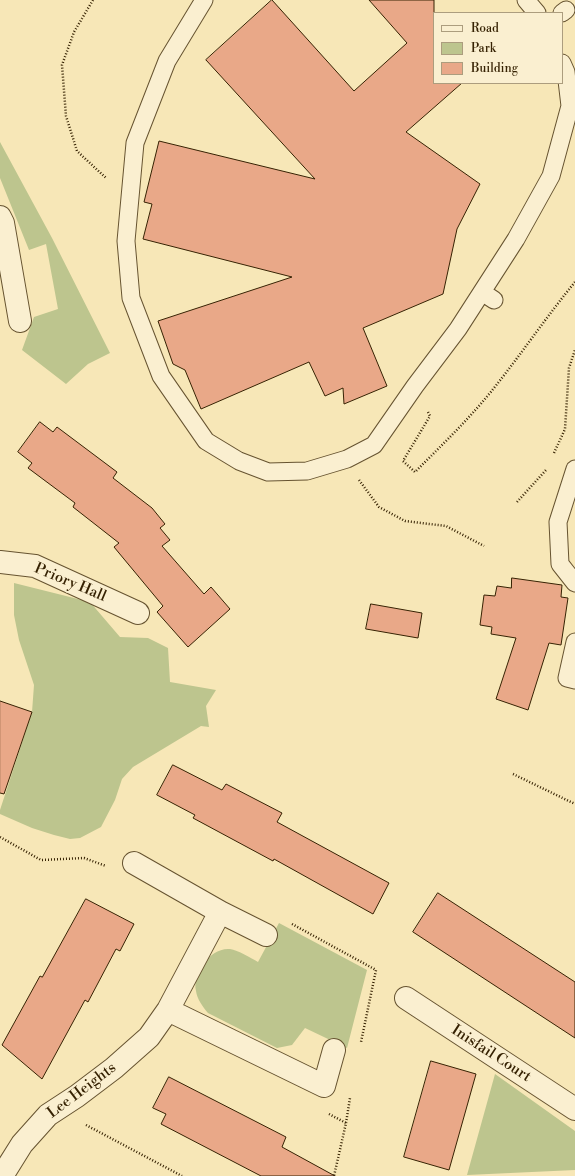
<!DOCTYPE html>
<html>
<head>
<meta charset="utf-8">
<style>
	body { margin:0 }
	#map { position:relative; width:575px; height:1176px; overflow:hidden; background:#f7e7b7; font-family:"Libre Bodoni",serif }
	canvas { display:block }
	.legend { position:absolute; left:433px; top:12px; width:130px; height:72px; box-sizing:border-box; background:#faefd0; border:1px solid #ac9d7e; margin:0; padding:5px 7px; list-style:none; font-size:12px; color:#362203 }
	.legend li { display:flex; align-items:center; gap:8px; height:20px }
	.legend b { width:20px; border:1px solid #ac9d7e }
</style>
</head>
<body>
<div id="map">
<canvas width="575" height="1176"></canvas>
<ul class="legend">
<li><b style="height:5px;background:#faefd0"></b>Road</li>
<li><b style="height:11px;background:#bdc58e"></b>Park</li>
<li><b style="height:11px;background:#e9a888"></b>Building</li>
</ul>
</div>
<script>
const context = document.querySelector('canvas').getContext('2d');
context.lineJoin = 'round';
function paint(path, color) {
  context.fillStyle = color;
  context.fill(path, 'evenodd');
}
function trace(path, color, width, dash) {
  context.strokeStyle = color;
  context.lineWidth = width;
  context.lineCap = dash ? 'butt' : 'round';
  context.setLineDash(dash || []);
  context.stroke(path);
}
function label(font, color, halo, rows, align = 'center') {
  context.font = font + ' "Libre Bodoni",serif';
  context.lineWidth = 3.5;
  context.setLineDash([]);
  context.textBaseline = 'middle';
  context.strokeStyle = halo;
  context.fillStyle = color;
  for (const [text, x, y, turn = 0] of rows) {
    context.save();
    context.translate(x, y);
    context.rotate((+turn || 0) * Math.PI / 180);
    context.textAlign = isNaN(turn) ? turn : align;
    if (halo) context.strokeText(text, 0, 0);
    context.fillText(text, 0, 0);
    context.restore();
  }
}
const green = new Path2D(`
	M0,142L52,238L110,353L88,364L66,384L22,350L34,317L58,309L46,244L29,250L0,178Z
	M14,583L90,602L120,637L148,638L168,648L170,682L216,690L206,706L209,727L201,726L133,767L122,779L115,800L101,827L80,838L70,839L54,835L32,828L0,814V810L32,712L34,685L19,640L14,615Z
	M279,923L367,970L347,1048L305,1028L292,1045L277,1048L208,1013C203,1007 197,999 196,991C192,974 210,947 230,949C238,950 251,958 258,962Z
	M495,1074L575,1131V1170L467,1175Z`);
const building = new Path2D(`
	M272,0L354,91L407,43L369,0H434V83H462L406,132L480,184L457,229L443,294L363,328L387,386L344,404L343,388L325,396L309,362L201,409L185,370L173,364L158,321L292,277L143,239L152,204L144,202L159,141L315,179L206,60Z
	M40,422L53,432L57,427L117,472L113,478L152,508L165,524L160,528L170,540L162,546L204,594L211,587L230,609L188,647L157,612L163,606L114,547L119,543L73,507L75,503L28,468L32,463L18,452Z
	M512,578L562,585L561,597L568,598L561,645L549,643L528,710L496,699L516,638L491,634L492,627L480,625L484,595L495,596L497,586L511,588Z
	M371,604L422,613L418,638L366,629Z
	M0,701L32,712L4,794L0,793Z
	M173,765L222,790L226,784L282,813L277,822L389,883L373,914L274,859L273,861L193,818L195,815L157,795Z
	M438,893L575,982V1038L413,932Z
	M86,899L134,924L120,951L116,949L88,1002L85,1000L42,1079L2,1045L40,976L42,977Z
	M431,1061L476,1074L449,1170L404,1157Z
	M169,1077L286,1137L282,1147L335,1176H261L161,1124L166,1114L153,1108Z`);
const path = new Path2D(`
	M93,0L74,32L62,65L66,116L77,151L106,178
	M428,412L430,416L403,461L415,472C442,445 470,418 494,388C522,353 547,316 575,282
	M554,453L565,429L569,368L575,350
	M359,480L379,507L405,521L446,526L484,546
	M517,502L546,470
	M513,774L575,804
	M0,837L41,860L84,858L106,866
	M292,924L376,970L361,1042
	M329,1114L346,1123L334,1176
	M346,1123L350,1098
	M86,1125L182,1176`);
const lane = new Path2D(`
	M204,0L167,61L135,143L126,241L131,298L161,376L206,441L239,461L268,472L307,471L347,459L374,445L415,386L458,329L516,239L551,176L570,106L566,72L562,63
	M526,0L537,13
	M562,13L566,10
	M482,292L494,300
	M575,469L558,522L560,564L575,583
	M575,642L567,678L575,680`);
const street = new Path2D(`
	M0,217L3,223L20,321
	M0,562L35,566L138,613
	M220,912L266,935
	M406,998L575,1109
	M168,1010L324,1086L334,1050
	M2,1176L22,1144L48,1115L77,1096L114,1068L149,1037L168,1010L220,912L134,863`);
const streetNames = [
	["Priory Hall",70,583,23],
	["Inisfail Court",491,1054,33],
	["Lee Heights",82,1091,-37]
];
paint(green, '#bdc58e');
paint(building, '#e9a888');
trace(building, '#362203', 1);
trace(lane, '#665330', 19);
trace(street, '#665330', 24);
trace(path, '#362203', 2.5, [1, 2]);
trace(lane, '#faefd0', 17);
trace(street, '#faefd0', 22);
label('15px', '#362203', '#faefd0', streetNames);
</script>
</body>
</html>
